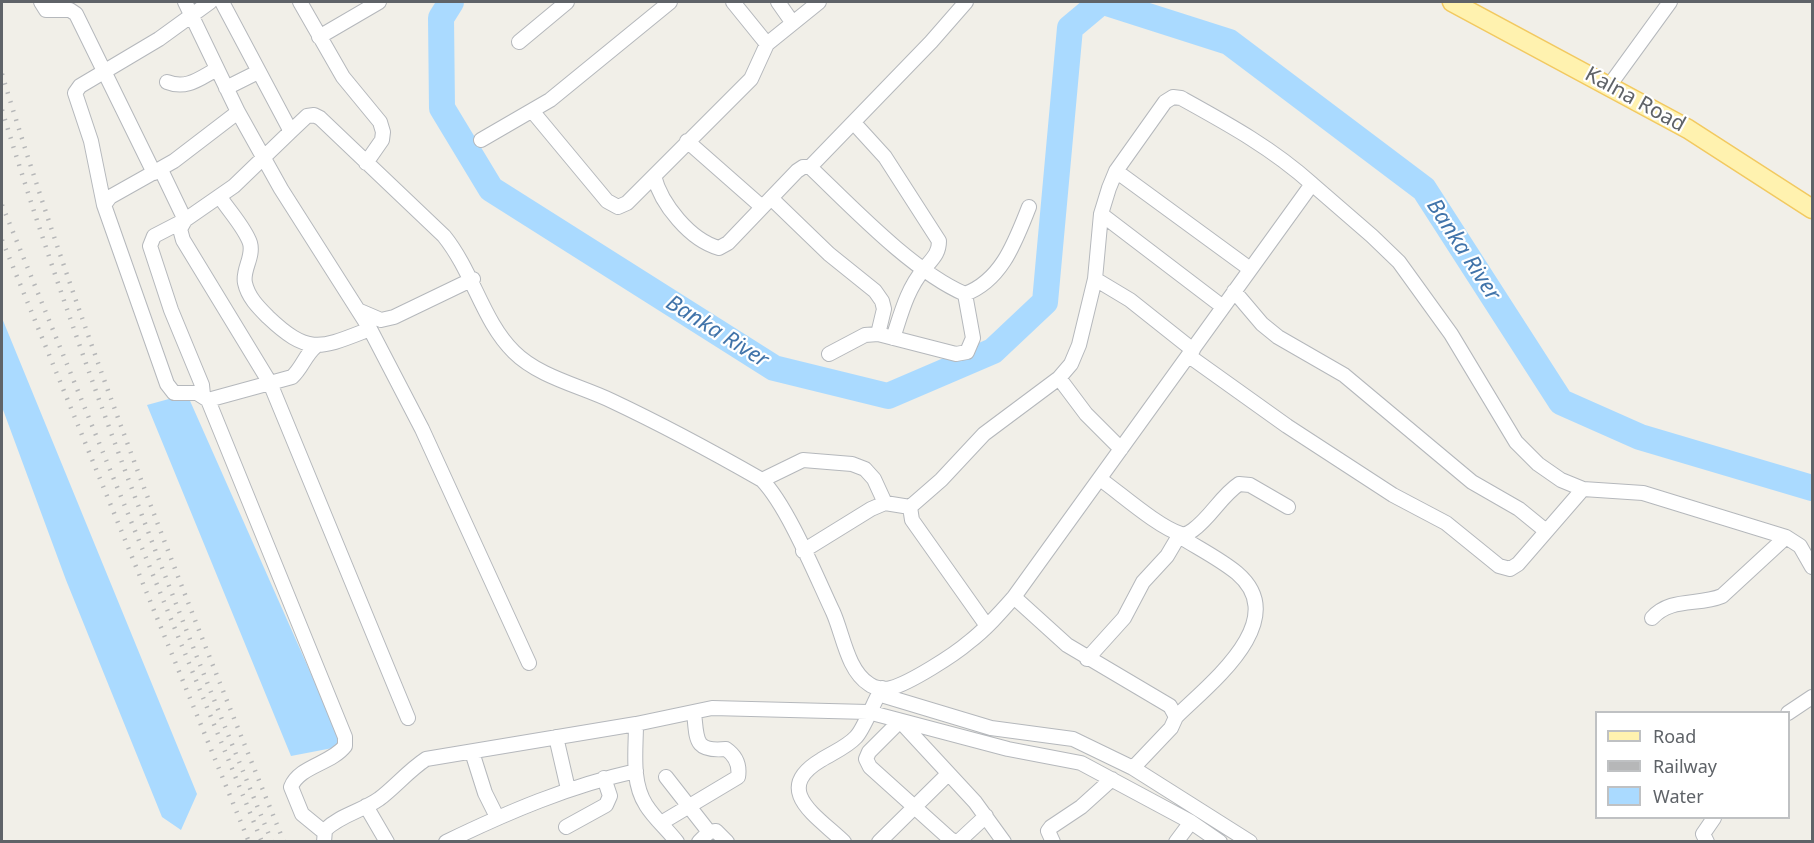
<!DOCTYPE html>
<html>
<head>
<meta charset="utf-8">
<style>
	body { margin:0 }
	#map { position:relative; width:1814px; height:843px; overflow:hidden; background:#f1efe8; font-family:"Noto Sans",sans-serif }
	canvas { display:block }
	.frame { position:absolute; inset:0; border:3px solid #5f6368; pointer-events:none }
	.legend { position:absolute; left:1595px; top:711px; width:195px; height:108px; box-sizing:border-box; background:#fff; border:2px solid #bfc1c3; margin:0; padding:8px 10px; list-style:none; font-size:18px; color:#5f6368 }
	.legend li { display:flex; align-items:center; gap:12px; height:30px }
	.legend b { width:30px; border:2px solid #bfc1c3 }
</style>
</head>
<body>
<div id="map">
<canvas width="1814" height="843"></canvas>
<div class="frame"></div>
<ul class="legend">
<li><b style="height:8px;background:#fff2af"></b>Road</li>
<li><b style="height:8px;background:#b6b7b8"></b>Railway</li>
<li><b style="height:16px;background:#aadaff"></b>Water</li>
</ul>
</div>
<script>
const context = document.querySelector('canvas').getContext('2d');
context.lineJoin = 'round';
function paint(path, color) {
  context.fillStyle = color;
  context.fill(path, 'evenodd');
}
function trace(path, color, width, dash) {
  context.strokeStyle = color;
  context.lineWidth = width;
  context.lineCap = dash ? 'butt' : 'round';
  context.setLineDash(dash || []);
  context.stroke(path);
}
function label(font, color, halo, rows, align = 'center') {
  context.font = font + ' "Noto Sans",sans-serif';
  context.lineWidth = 4.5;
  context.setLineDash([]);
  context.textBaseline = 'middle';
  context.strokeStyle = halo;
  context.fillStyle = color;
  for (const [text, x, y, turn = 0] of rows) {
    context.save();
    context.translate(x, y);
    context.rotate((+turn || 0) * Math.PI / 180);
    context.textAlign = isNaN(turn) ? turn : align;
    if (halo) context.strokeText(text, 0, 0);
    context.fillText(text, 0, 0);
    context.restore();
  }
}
const water = new Path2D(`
	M2,318L197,794L181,830L162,817L66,580L2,407Z
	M187,394L343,746L291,756L147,405Z`);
const river = new Path2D(`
	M451,2L441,18L442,108L491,189L774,368L888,396L993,351L1045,302L1070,28L1101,2
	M1104,2L1229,42L1424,189L1561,402L1640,437L1812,488`);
const minor = new Path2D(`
	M41,2L46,10H70L76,14L154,173
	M185,2L238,112L281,189L370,329L422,429L529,663
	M222,2L289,128V133L234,186L185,220L180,229L183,240L270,383L408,718
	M300,2L343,77L380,122L383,132L382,140L366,163
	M733,2L767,44
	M778,2L792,22
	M319,37L379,2
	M519,42L567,2
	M167,82C187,90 200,78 217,69
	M1609,86L1670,2
	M226,88L258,72
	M238,112L174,161L110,197L104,205L167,384L174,393H197L208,400L345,737V746C331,764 299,766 291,787L302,814L324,832
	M533,112L607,201L618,207L627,203L751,79L767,44L819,2
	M854,123L885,157L939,241C939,254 932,259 924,269C907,289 901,314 893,338
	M289,133L307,116L314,115L320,118L444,236C473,272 483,322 514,352C539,377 581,386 612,401C663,425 713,452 762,480C788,507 816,576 833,612C843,634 847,670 869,684C874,688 884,690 891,688C910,683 954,655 969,642C986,629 1000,613 1014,597L1312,184L1372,236L1399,262L1451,334L1516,442L1538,464L1561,480L1583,489L1643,493L1786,537L1800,546L1812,567
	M481,140L550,100L670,2
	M687,141L762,207
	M810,167L931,42L966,2
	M161,170L185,220L154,236L150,246L171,310L202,385L203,395
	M1116,171L1250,269
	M654,176C661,204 690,240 719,248L728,243L797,171L803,167H810C852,207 912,271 965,294C1002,280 1015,242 1029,207
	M220,197C229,211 245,228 250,243C254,257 242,270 245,283C248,297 258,307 268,317C309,356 321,348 370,329
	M771,198L829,254L875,291L882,301L884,309L878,334
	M104,205L91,141L75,93L80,86L159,39L210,2
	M1101,214L1223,307
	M1095,279L1130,300L1193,350
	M1234,291L1262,324L1278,337L1344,375L1472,482L1519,509L1546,531
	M360,311L381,320L394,317L473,279
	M829,354L865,335L878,334L956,354L967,352L973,338L965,294
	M1189,356L1287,426L1393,495L1446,523L1499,566L1510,569L1518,564L1583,489
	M1059,378L1086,414L1121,449
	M208,400L292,377C302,368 305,355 316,346
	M1100,479C1120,493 1158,527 1181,534C1186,535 1189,533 1193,530C1211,517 1221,496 1239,484L1250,485L1288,507
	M762,480L803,460L852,464L865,469L874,479L885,503
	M803,551L871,509L885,503L910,507
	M1014,597L1067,645L1170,706L1176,717L1171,728L1133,768
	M1652,618C1671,597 1698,606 1722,596L1786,537
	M987,626L912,520L910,507L941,480L984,434L1059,378L1071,364L1079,345L1095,279L1101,214L1109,188L1116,171L1165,102L1173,97L1181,98C1228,124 1272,148 1312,184
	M1087,659L1124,618L1143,582L1167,556L1180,534
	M878,694L991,728L1073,739L1133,768L1250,842
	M1788,713L1812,697
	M1176,717C1208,685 1293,621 1237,573C1220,559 1198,548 1179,536
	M636,724C636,750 631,782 646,805C654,818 667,829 677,842
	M556,737L568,789
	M472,752L485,793L497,817
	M666,777L709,832
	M366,806L387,842
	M661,823L738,777C740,765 736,756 726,749C694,752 697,740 694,712
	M566,827L606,805L610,796L604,778
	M324,842L325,830C340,815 362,811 379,799C395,787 408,771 426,759L636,724L712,708L868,712L1008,749L1081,763L1191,822L1220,842
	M446,842C508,812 569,786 636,771
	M699,842L709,832L716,831L727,842
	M844,842C817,816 771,790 821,760C832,753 847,747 856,737C864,729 874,701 882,688
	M879,842L948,774
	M956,842L950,839L870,767L866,759L869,752L900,721L975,802L1004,842
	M958,842L986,816
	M1053,842L1048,831L1051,827L1081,807L1112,779
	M1176,842L1191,822
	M1707,842L1703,834L1714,818`);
const major = new Path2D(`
	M1452,2L1688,129L1812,209`);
const rail = new Path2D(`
	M2,74C81,335 181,589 284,842
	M2,110C78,359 173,602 272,842
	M2,205L262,842
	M2,240L249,842`);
const streetNames = [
	["Kalna Road",1635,100,29]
];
const waterNames = [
	["Banka River",1463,250,57],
	["Banka River",717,332,32]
];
paint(water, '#aadaff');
trace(river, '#aadaff', 26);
trace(minor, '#b5b8bc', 16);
trace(major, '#f2c960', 21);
trace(minor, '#fff', 14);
trace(major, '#fff2af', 18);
trace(rail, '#b6b7b8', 4.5, [1.5, 8]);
label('21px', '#5f6368', '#fff', streetNames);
label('italic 22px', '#4174aa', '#fff', waterNames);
</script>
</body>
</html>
